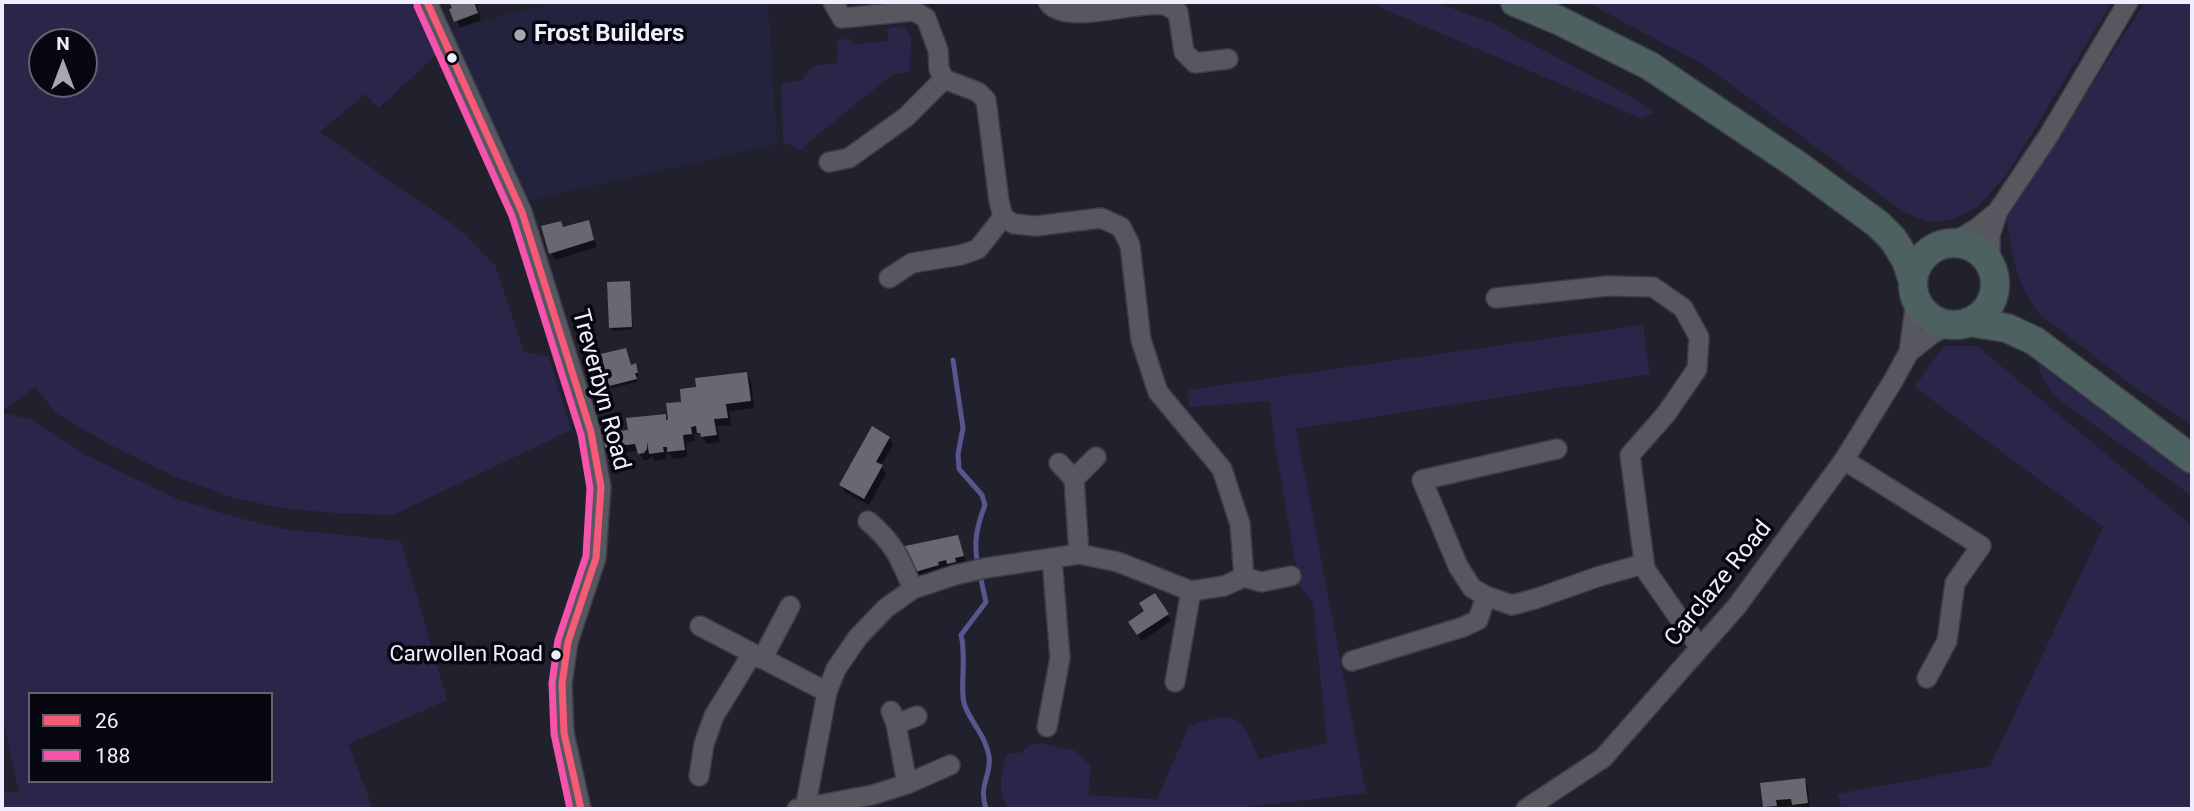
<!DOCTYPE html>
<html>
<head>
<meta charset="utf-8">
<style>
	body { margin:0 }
	#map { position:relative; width:2194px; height:811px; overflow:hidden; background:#21202d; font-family:Roboto,sans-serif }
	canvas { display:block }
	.frame { position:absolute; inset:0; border:4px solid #eeeefe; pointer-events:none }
	.legend { position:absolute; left:28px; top:692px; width:245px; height:91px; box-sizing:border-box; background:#070711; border:2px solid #636370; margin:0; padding:9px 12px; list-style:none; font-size:21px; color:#eeeefe }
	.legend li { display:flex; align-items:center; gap:14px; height:35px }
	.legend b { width:35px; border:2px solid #636370 }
	.north { position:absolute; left:28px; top:28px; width:70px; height:70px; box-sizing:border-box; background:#070711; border:2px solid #636370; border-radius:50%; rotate:0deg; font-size:19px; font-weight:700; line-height:28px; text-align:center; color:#eeeefe }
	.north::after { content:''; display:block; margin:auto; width:24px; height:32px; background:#a6a6b5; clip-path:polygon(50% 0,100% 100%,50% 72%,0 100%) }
</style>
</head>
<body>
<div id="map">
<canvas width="2194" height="811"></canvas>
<div class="frame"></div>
<ul class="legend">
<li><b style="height:9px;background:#f75a77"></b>26</li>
<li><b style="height:9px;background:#f653ac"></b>188</li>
</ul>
<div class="north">N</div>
</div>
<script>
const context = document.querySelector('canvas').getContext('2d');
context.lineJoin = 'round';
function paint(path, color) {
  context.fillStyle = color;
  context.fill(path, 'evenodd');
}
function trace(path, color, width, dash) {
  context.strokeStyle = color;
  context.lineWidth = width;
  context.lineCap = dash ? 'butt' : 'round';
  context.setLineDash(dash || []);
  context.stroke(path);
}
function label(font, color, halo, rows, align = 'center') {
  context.font = font + ' Roboto,sans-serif';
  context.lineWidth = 7;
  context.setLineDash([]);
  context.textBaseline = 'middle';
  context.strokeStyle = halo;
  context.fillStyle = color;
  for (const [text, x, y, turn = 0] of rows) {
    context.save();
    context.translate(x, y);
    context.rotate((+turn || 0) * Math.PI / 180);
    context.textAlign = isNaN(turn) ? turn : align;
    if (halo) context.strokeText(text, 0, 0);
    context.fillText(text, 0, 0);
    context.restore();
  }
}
const built = new Path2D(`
	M553,2H768L777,144L526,201L450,30Z`);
const green = new Path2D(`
	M2,2H415L437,54L379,108L365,94L320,132L462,231L495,265L524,352L549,357L571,430L393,515L335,513L288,509L237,499L176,477L110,445L56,413L35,387L2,411ZM42,42H84V84H42Z
	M1367,2H1435L1492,23L1635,99L1655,113L1641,118Z
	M1586,2H2112L2005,177L1977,207L1952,220L1928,222L1902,211L1706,66Z
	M2145,2H2192V426L2137,389L2039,314C2017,284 2011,253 2007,218Z
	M904,27L911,38L910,72L893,74L811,140L801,150L783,142L781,83L802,80L813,66L838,63L837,41L849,38L853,44L888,41L887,28Z
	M1643,325L1650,374L1296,429L1366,793L1230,809H1009C995,793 1002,773 1007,754L1020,753L1030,745L1040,743L1076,751L1091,766L1088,795L1157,799L1189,726C1238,710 1240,714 1259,759L1327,743L1313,602L1299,585L1273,432L1270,401L1189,407L1188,390Z
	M1943,346H1977L2192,526V809H1842L1837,794L1990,766L2103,527L1915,387Z
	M2037,363L2192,477V496L2057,398L2044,382Z
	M2,413L31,419L86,455L175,498L231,516L284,529L401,541L447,700L348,744L373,809H2V791L19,793L2,713ZM30,694H271V781H30Z`);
const shadow = new Path2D(`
	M451,2H476L481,20L460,28Z
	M588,222L597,247L555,260L551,253L564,229Z
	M629,283L633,329L613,331L611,328Z
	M631,367L637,368L639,376L636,377L637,382L612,388L611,386Z
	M746,374L751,381L754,408L729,411L731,425L717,426L720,442L707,444L699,433L694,434L695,441L686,442L687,457L673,459L670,454H666L667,459L655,461L652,456L648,460H644L638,451L607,454L603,447L665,416L671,426L683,403L698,388Z
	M889,438L893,445L881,466L886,474L869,505L845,492L841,485Z
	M957,537L967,564L941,569L942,573L918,579L914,572Z
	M1146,612L1167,614L1171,621L1142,641L1135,630Z
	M1804,780L1808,787L1810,809H1796L1794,806L1766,809L1764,806Z`);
const stream = new Path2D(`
	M953,360L963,428L958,454L959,469L982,495L985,505C977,526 973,543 978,565
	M980,575L986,602L961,635C967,656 959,692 965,706C972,724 985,735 989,756C992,775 978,784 986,809`);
const building = new Path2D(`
	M449,2H474L478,13L454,22L449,9L452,8Z
	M589,220L594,240L549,254L541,226L561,221L563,227Z
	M630,281L632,327L609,328L607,282Z
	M626,348L631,365L636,363L638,373H635L637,379L609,386L601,354Z
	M747,372L751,401L726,404L728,418L714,419L717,435L701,437L700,433H697L696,426L691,427L692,434L683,435L685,450L667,452V447H663L664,452L649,454L647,442V449L644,453L638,454L635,444L602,448L600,433L628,430L626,418L666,414V420L668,419L666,403L681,402L680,389L696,387L695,378Z
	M872,426L890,437L876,462L883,465L864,499L839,485Z
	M958,535L964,556L955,558L956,562L947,564L946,560L938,562L939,565L912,573L905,546Z
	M1155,593L1169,614L1137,635L1128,622L1144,611L1139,603Z
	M1805,778L1808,803L1792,805L1791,799L1776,800L1777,806L1763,807L1760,783Z`);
const minor = new Path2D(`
	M427,2L522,212L591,432L601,487L596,558L568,642L562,684L564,733L581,809
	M833,2L842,18L914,11L926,18L938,50L939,69L944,79L978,92L986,100L999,201L1003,217L1014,224L1036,226L1101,218L1121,227L1130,245L1141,340L1158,392L1222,469L1240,524L1244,577
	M1048,2C1065,27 1137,0 1164,5C1168,6 1174,10 1178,12L1184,52L1195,63L1228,59
	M829,162L849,158L906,117L944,79
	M1954,242L1976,229L1997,212
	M1990,263V235L1998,211L2049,135L2128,2
	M889,278L912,263L961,255L978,249L1003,217
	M1496,298L1607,286L1653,287L1683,308L1699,337L1697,369L1666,414L1630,455L1645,569L1700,648
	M1909,352L1932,334L1950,324
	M1557,449L1422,480L1458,566L1472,588L1486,596L1512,605L1535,599L1597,577L1643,564
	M1844,460L1981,546L1955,583L1947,641L1927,678
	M1059,463L1074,479L1096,457
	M1074,479L1079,554
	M868,521C894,543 900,558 913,589
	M700,626L827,692
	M762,659L790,606
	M1352,661L1463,627L1478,620L1486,596
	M1175,682L1191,591
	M891,711L896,724L907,784
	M896,724L917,716
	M1047,727L1060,658L1052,559
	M699,776L704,744L714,716L752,654
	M797,809L872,795L907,784L950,765
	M805,809L827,692L836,669L858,637L886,608L913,589L955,575L986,568L1079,554L1118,562L1191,591L1224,586L1244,577L1261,582L1291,576
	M1526,809L1603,758L1737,606L1844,460L1893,381L1909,352L1915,308V295`);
const highway = new Path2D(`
	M1515,2L1558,20L1650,66L1796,164L1878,224L1893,239L1906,260L1913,281
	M1913 284a41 41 0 1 1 82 0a41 41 0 1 1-82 0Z
	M1968,322L2007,328L2035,341L2192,459`);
const bus1 = new Path2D(`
	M427,2L522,212L591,432L601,487L596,558L568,642L562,684L564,733L581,809`);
const bus2 = new Path2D(`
	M417,6L512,216L581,435L590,488L586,556L558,640L552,683L554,734L570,809`);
const markers = [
	[520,35,7,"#a6a6b5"],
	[452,58,6,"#eeeefe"],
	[556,655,6,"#eeeefe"]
];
const busNames = [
	["Carwollen Road",543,655]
];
const poiNames = [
	["Frost Builders",534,35]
];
const streetNames = [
	["Treverbyn Road",600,390,75],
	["Carclaze Road",1719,584,-51]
];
paint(built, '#24233d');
paint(green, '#29264a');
paint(shadow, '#0007');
trace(stream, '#58558f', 5);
paint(building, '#686873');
trace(minor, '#3c3b46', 22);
trace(highway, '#3c3b46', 31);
trace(minor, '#575760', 19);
trace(highway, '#4d6160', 28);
trace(bus1, '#f75a77', 7);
trace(bus2, '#f653ac', 7);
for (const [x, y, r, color] of markers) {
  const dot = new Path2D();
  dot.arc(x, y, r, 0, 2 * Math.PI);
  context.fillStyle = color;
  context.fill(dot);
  trace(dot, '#070711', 2.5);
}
label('22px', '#eeeefe', '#070711', busNames, 'right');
label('bold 24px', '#eeeefe', '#070711', poiNames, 'left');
label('24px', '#eeeefe', '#070711', streetNames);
</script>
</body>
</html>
